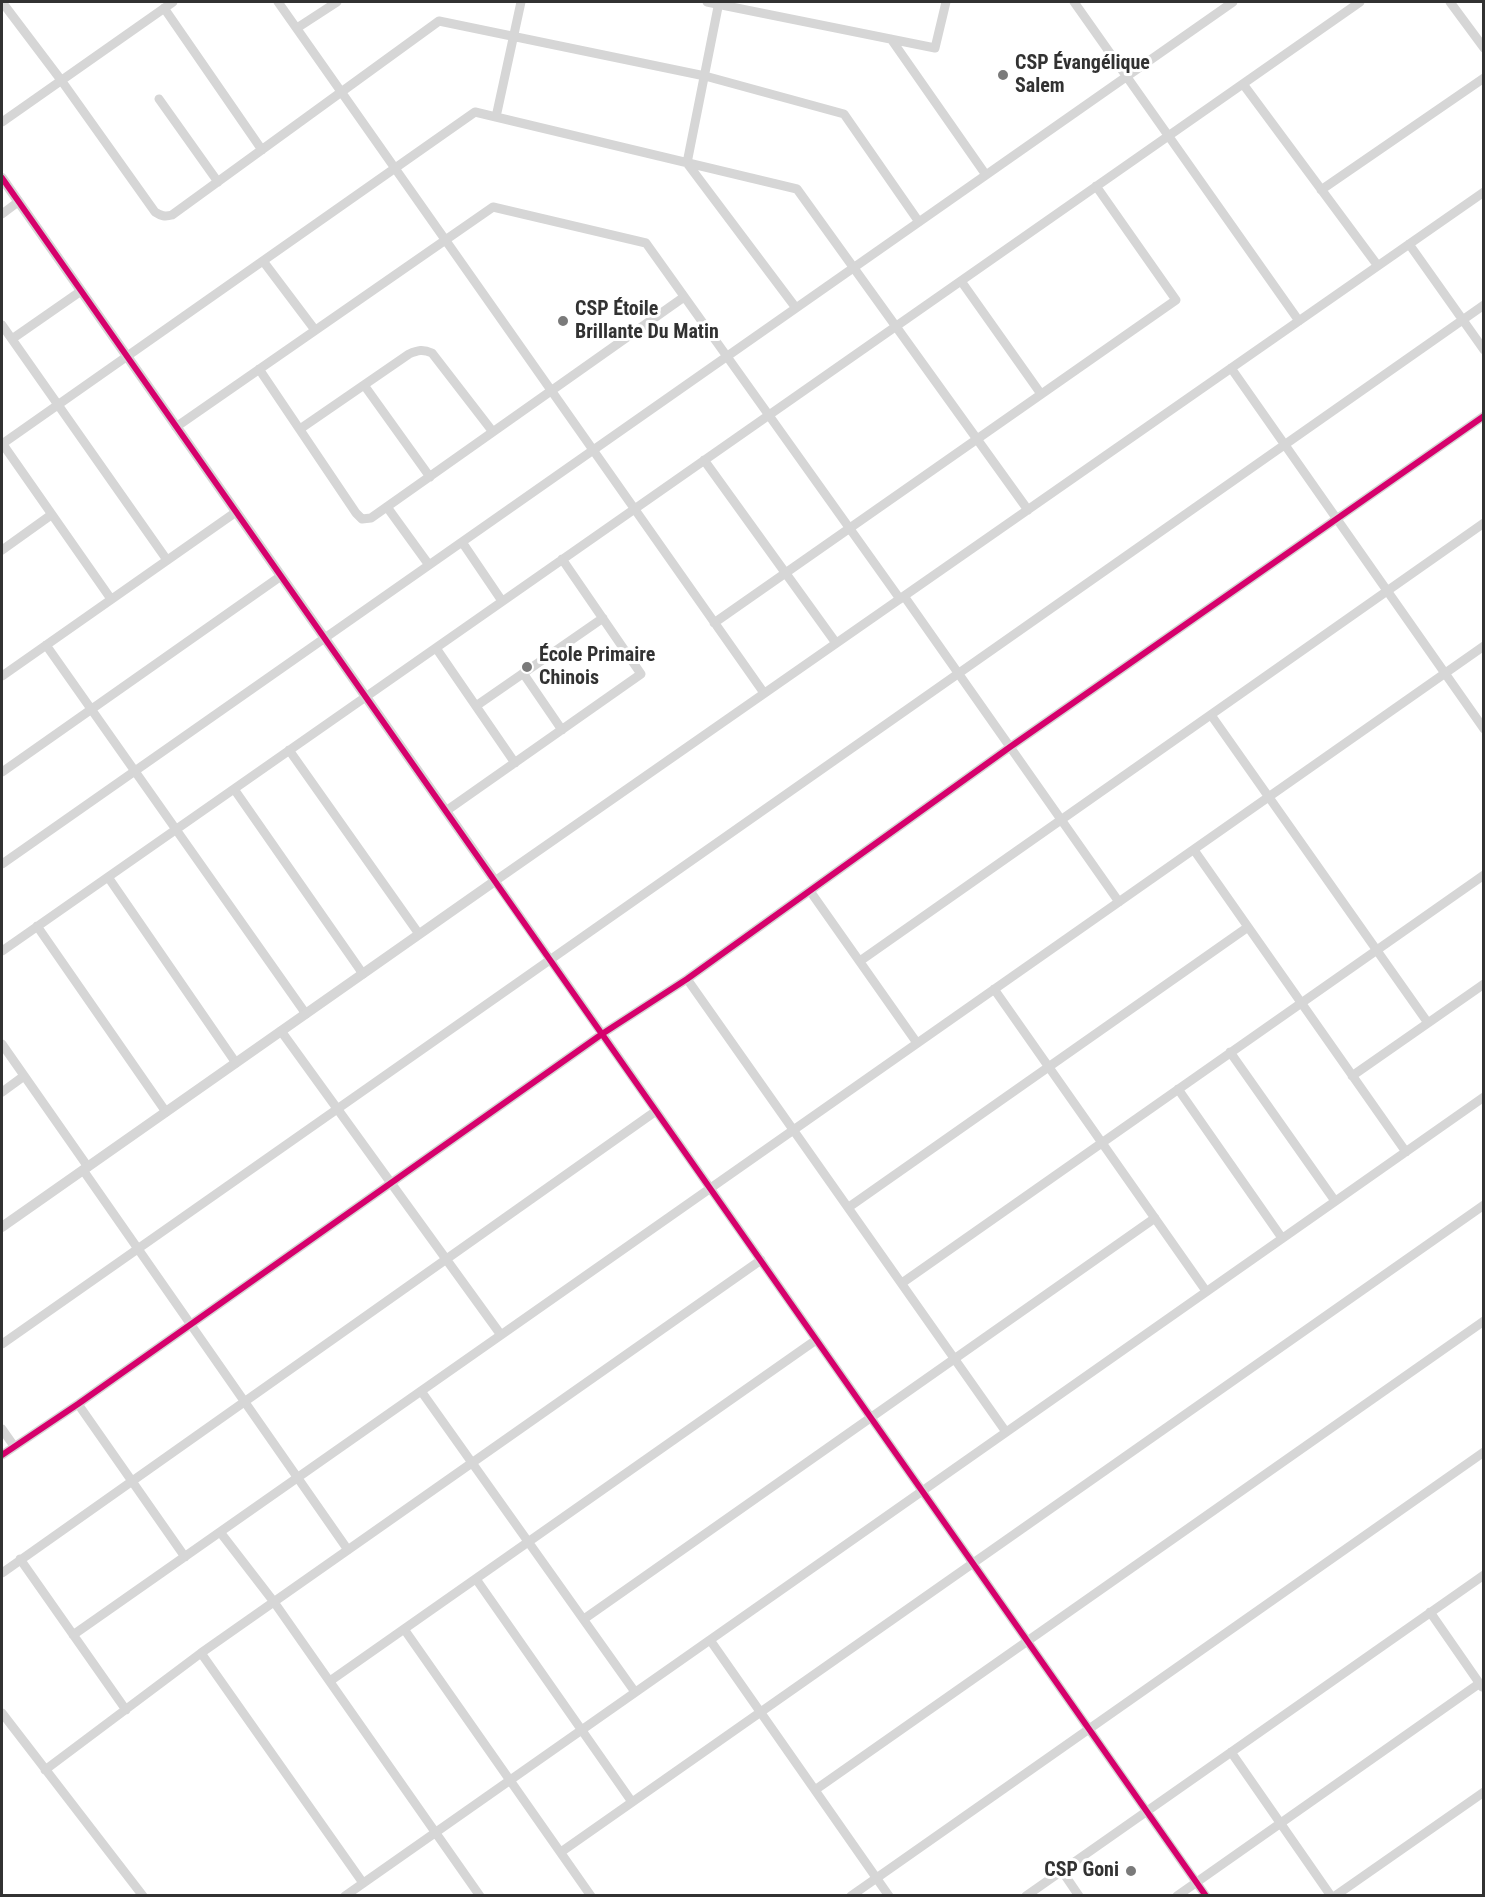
<!DOCTYPE html>
<html>
<head>
<meta charset="utf-8">
<style>
	body { margin:0 }
	#map { position:relative; width:1485px; height:1897px; overflow:hidden; background:#fff; font-family:"Roboto Condensed",sans-serif }
	canvas { display:block }
	.frame { position:absolute; inset:0; border:3px solid #323232; pointer-events:none }
</style>
</head>
<body>
<div id="map">
<canvas width="1485" height="1897"></canvas>
<div class="frame"></div>
</div>
<script>
const context = document.querySelector('canvas').getContext('2d');
context.lineJoin = 'round';
function trace(path, color, width, dash) {
  context.strokeStyle = color;
  context.lineWidth = width;
  context.lineCap = dash ? 'butt' : 'round';
  context.setLineDash(dash || []);
  context.stroke(path);
}
function label(font, color, halo, rows, align = 'center') {
  context.font = font + ' "Roboto Condensed",sans-serif';
  context.lineWidth = 6;
  context.setLineDash([]);
  context.textBaseline = 'middle';
  context.strokeStyle = halo;
  context.fillStyle = color;
  for (const [text, x, y, turn = 0] of rows) {
    context.save();
    context.translate(x, y);
    context.rotate((+turn || 0) * Math.PI / 180);
    context.textAlign = isNaN(turn) ? turn : align;
    if (halo) context.strokeText(text, 0, 0);
    context.fillText(text, 0, 0);
    context.restore();
  }
}
const minor = new Path2D(`
	M2,2L61,80L155,212C161,216 165,217 172,215L439,21L705,76L844,114L919,222
	M278,2L764,693
	M707,2L935,48L946,2
	M719,2L687,163L796,308
	M1074,2L1299,321
	M1450,2L1484,48
	M164,8L262,150
	M297,28L337,2
	M891,39L986,175
	M1243,84L1378,266
	M159,99L218,182
	M496,117L521,2
	M2,122L173,2
	M1321,190L1484,78
	M2,214L18,202
	M1409,244L1484,350
	M263,261L315,330
	M961,281L1041,394
	M2,325L167,560
	M12,339L81,291
	M1231,368L1484,729
	M259,369L356,513L362,519L371,518L684,297
	M364,385L430,477
	M176,427L493,207L646,243L900,599
	M300,429L409,354C418,350 423,349 432,353L493,432
	M2,443L111,599
	M2,444L475,112L797,189L1028,510
	M704,460L836,643
	M387,507L429,565
	M462,542L502,601
	M2,550L51,515
	M904,596L1119,902
	M714,623L1176,300L1096,186
	M46,645L306,1014
	M436,648L515,763
	M523,673L562,730
	M2,676L236,512
	M476,706L603,618
	M1211,715L1428,1023
	M289,750L419,934
	M2,772L281,576
	M234,789L363,974
	M446,811L641,674L562,559
	M1194,850L1406,1152
	M2,864L1233,2
	M108,877L236,1063
	M810,891L917,1043
	M37,926L166,1112
	M2,951L1360,2
	M860,961L1484,523
	M687,979L1006,1432
	M994,989L1206,1291
	M281,1031L501,1335
	M2,1044L88,1167
	M1230,1052L1335,1201
	M1352,1076L1484,984
	M1178,1089L1282,1238
	M2,1092L24,1076
	M83,1170L348,1550
	M849,1207L1248,927
	M902,1283L1484,875
	M2,1344L1484,305
	M421,1391L635,1692
	M78,1404L185,1557
	M2,1429L14,1446
	M2,1455L78,1404L602,1034L687,979L1010,747L1484,416
	M220,1532L274,1602L480,1896
	M20,1559L126,1710
	M2,1573L656,1111
	M476,1579L632,1802
	M1430,1612L1482,1687
	M584,1619L1155,1218
	M404,1629L591,1896
	M73,1635L1484,646
	M710,1640L889,1896
	M201,1653L363,1883
	M330,1681L816,1340
	M2,1713L143,1896
	M1231,1752L1331,1896
	M45,1770L201,1653L761,1260
	M815,1790L1484,1321
	M561,1852L1484,1205
	M1062,1871L1079,1896
	M345,1896L1484,1097
	M851,1896L1484,1452
	M1026,1896L1484,1575
	M1177,1896L1480,1683
	M1206,1896L495,881L1484,192
	M1335,1896L1484,1792`);
const tertiary = new Path2D(`
	M2,178L495,881L2,1227`);
const cycleway = new Path2D(`
	M2,178L1206,1896
	M2,1455L78,1404L602,1034L687,979L1010,747L1484,416`);
const markers = [
	[1003,75,6,"#7a7a7a"],
	[563,321,6,"#7a7a7a"],
	[527,667,6,"#7a7a7a"],
	[1131,1871,6,"#7a7a7a"]
];
const poiNames = [
	["CSP Évangélique",1015,64],
	["Salem",1015,87],
	["CSP Étoile",575,310],
	["Brillante Du Matin",575,333],
	["École Primaire",539,656],
	["Chinois",539,679],
	["CSP Goni",1119,1871,"right"]
];
trace(minor, '#d6d6d6', 9);
trace(tertiary, '#d6d6d6', 10);
trace(cycleway, '#d6006c', 6);
for (const [x, y, r, color] of markers) {
  const dot = new Path2D();
  dot.arc(x, y, r, 0, 2 * Math.PI);
  context.fillStyle = color;
  context.fill(dot);
  trace(dot, '#fff', 2);
}
label('bold 20px', '#323232', '#fff', poiNames, 'left');
</script>
</body>
</html>
